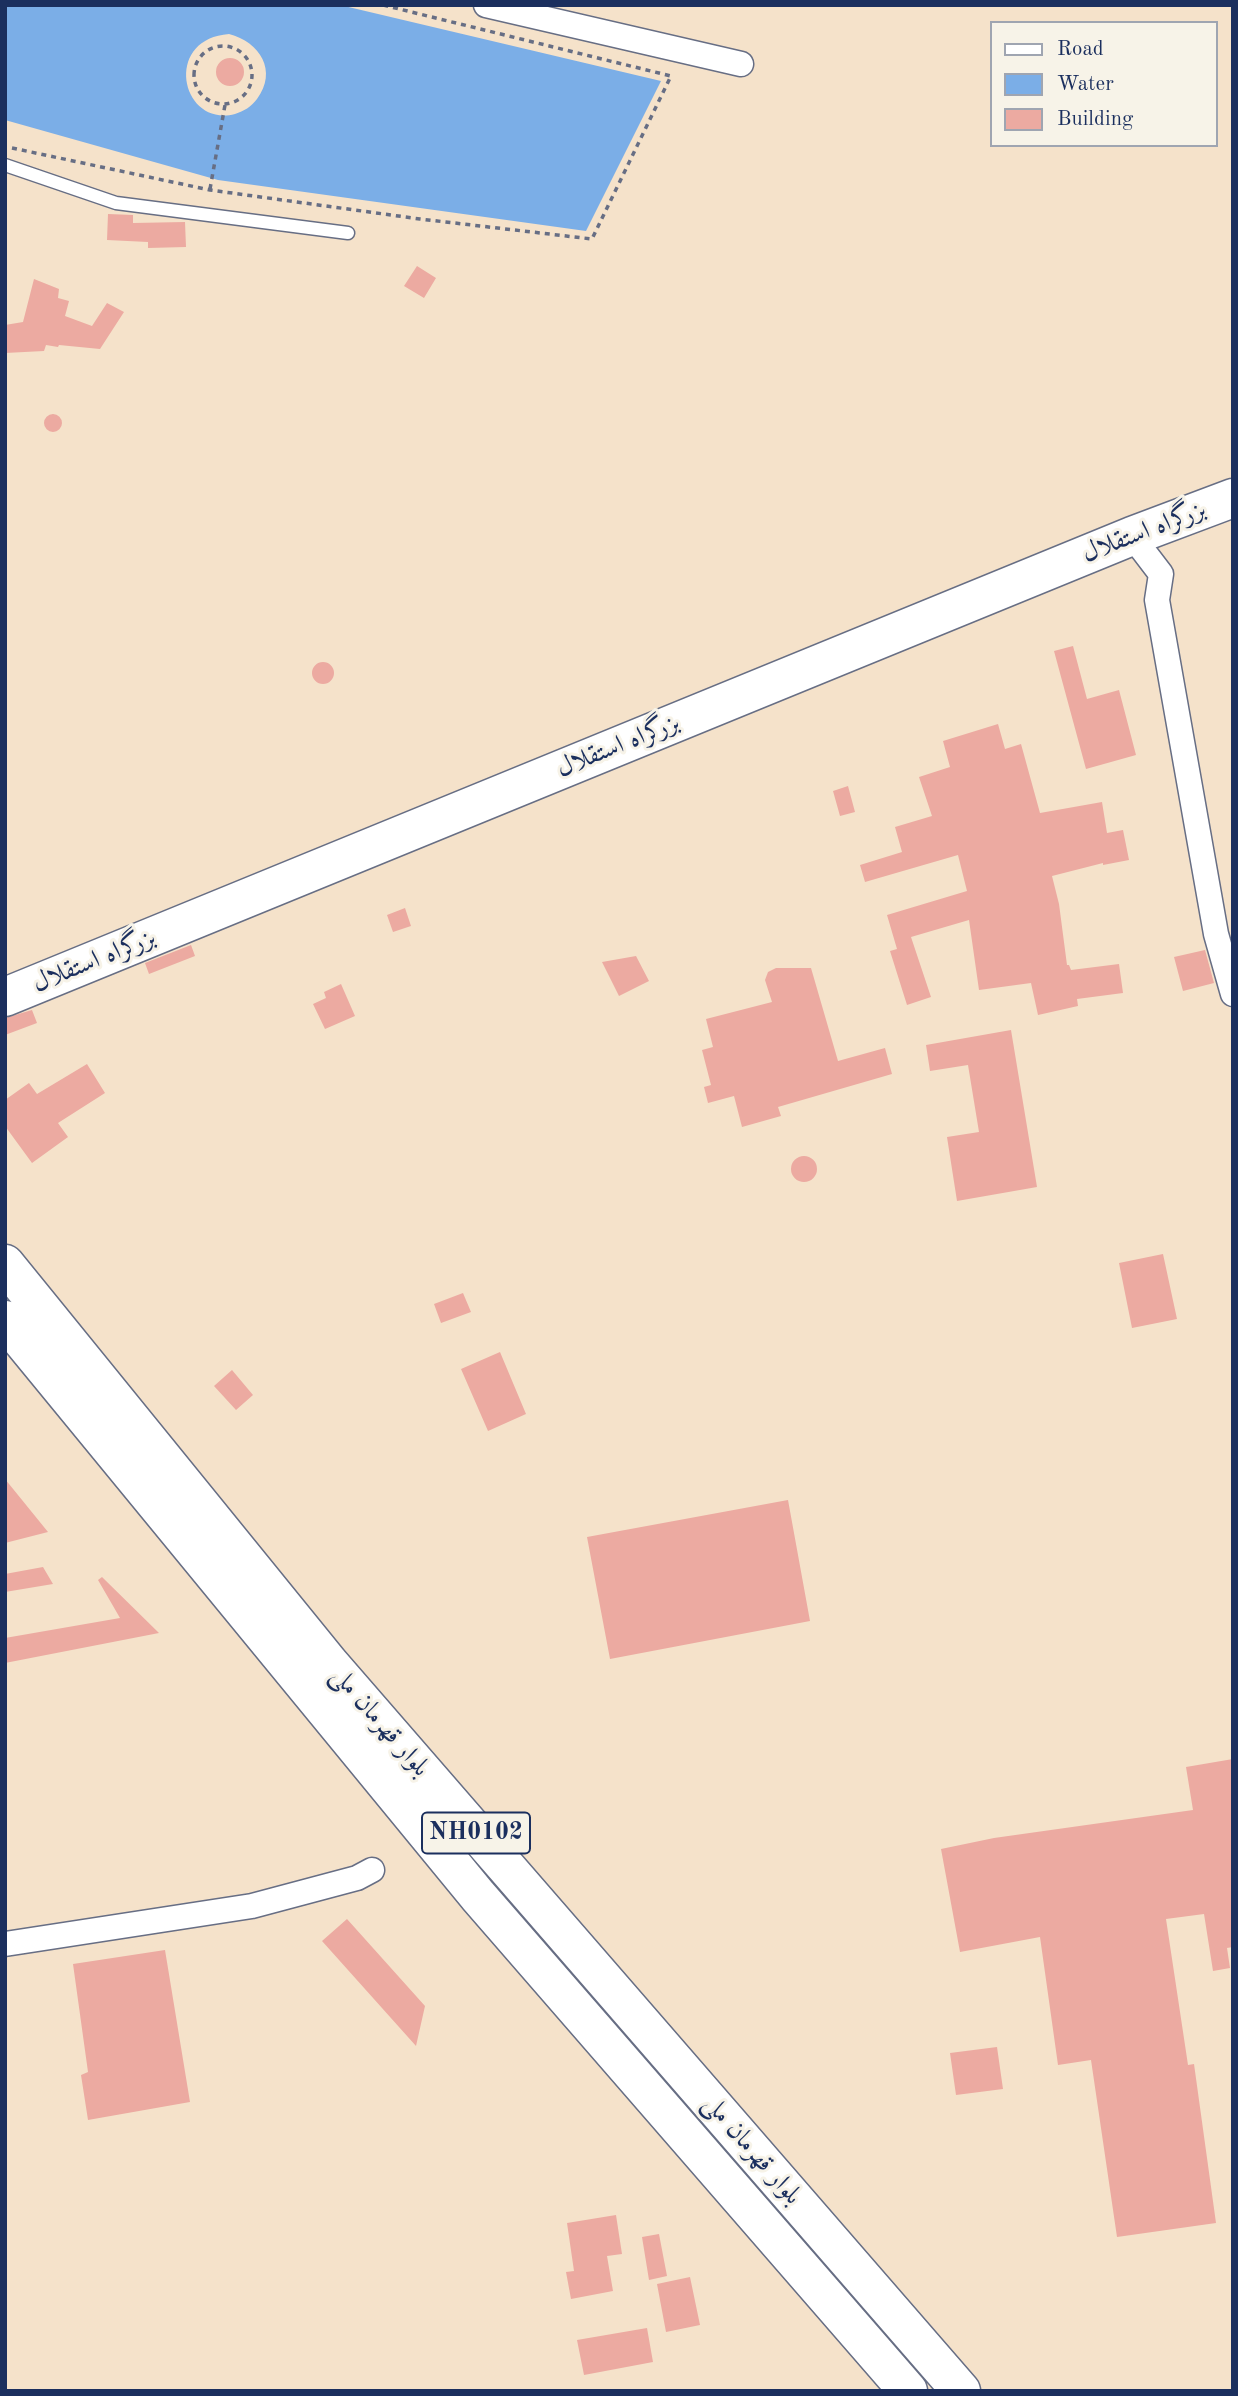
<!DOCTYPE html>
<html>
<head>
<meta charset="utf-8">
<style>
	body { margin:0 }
	#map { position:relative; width:1238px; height:2396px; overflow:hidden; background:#f5e2ca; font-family:"Old Standard TT",serif }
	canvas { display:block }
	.frame { position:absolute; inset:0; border:7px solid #1b2f5e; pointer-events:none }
	.legend { position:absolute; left:990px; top:21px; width:228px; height:126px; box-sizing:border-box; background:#f7f3e8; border:2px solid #9fa5b1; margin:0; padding:9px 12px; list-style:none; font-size:21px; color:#1b2f5e }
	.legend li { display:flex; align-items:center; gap:14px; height:35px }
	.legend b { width:35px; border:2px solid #9fa5b1 }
</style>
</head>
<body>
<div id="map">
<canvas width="1238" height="2396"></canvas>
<div class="frame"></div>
<ul class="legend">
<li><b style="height:9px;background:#fff"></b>Road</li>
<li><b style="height:19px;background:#7baee7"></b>Water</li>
<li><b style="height:19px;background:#ecaaa1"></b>Building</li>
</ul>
</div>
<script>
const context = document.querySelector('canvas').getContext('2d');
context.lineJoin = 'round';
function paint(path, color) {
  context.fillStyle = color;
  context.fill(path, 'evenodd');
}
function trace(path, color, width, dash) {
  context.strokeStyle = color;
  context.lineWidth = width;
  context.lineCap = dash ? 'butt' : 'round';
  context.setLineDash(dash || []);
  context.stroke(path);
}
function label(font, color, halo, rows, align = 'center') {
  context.font = font + ' "Old Standard TT",Amiri,serif';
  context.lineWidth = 6;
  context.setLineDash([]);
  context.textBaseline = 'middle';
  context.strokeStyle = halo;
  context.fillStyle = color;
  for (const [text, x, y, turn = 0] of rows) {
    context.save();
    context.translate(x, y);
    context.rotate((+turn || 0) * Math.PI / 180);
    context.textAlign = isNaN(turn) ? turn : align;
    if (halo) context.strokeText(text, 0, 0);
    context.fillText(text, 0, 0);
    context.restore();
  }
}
const water = new Path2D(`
	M5,5H340L661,81L586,231L218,180L5,120ZM229,34C260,42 278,71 257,99C251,107 244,111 235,114C181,128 162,39 229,34Z`);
const building = new Path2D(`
	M216 72a14 14 0 1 1 28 0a14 14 0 1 1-28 0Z
	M108,214L133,215V223L185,222L186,247L148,248V242L107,240Z
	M417,266L436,278L424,298L404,286Z
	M34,279L59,289L58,298L69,301L65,316L92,326L107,303L124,312L100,349L59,345L58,347L46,345L44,351L5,353V325L23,322Z
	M44 423a9 9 0 1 1 18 0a9 9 0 1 1-18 0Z
	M1073,646L1087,699L1119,690L1136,755L1086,769L1054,651Z
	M312 673a11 11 0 1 1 22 0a11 11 0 1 1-22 0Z
	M998,724L1005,749L1021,744L1040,813L1102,802L1107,833L1123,830L1129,860L1103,865V863L1052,876L1059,904L1067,965H1069L1071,970L1119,964L1123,993L1077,999L1078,1006L1038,1015L1031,983L979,990L969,920L911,937L931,997L907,1005L890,951L897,949L887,915L967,891L958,855L865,882L860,865L902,852L895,827L932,816L919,777L950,767L943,741Z
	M848,786L855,812L840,816L833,791Z
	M405,908L411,926L393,932L387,915Z
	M191,945L195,956L149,974L145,963Z
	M1205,950L1214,983L1183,991L1174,957Z
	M636,956L649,981L619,996L602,962Z
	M776,968H811L838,1061L885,1048L892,1074L778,1107L781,1116L742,1127L734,1096L708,1103L704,1087L711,1085L702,1050L713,1047L706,1019L772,1002L765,980L768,972Z
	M341,984L355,1016L325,1029L313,1004L326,998L324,992Z
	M32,1010L37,1023L5,1035V1018Z
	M1011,1030L1037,1187L957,1201L947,1137L979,1132L968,1065L930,1071L926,1045Z
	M87,1064L105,1093L58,1123L68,1137L32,1163L5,1126V1100L29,1083L37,1094Z
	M791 1169a13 13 0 1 1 26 0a13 13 0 1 1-26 0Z
	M1163,1254L1177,1319L1132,1328L1119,1263Z
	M463,1293L471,1312L441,1323L434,1304Z
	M500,1352L526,1414L488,1431L461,1369Z
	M232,1370L253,1395L236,1410L214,1386Z
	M5,1479L48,1532L5,1543Z
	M788,1500L810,1621L610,1659L587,1537Z
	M43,1567L53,1584L5,1592V1574Z
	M102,1577L159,1633L5,1663V1638L120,1618L98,1580Z
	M1233,1759V1947L1227,1948L1230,1968L1213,1971L1204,1914L1166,1919L1188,2065L1194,2064L1216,2223L1117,2237L1091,2060L1058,2065L1040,1937L960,1952L941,1849L994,1838L1193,1810L1186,1767Z
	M347,1919L425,2006L416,2046L322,1941Z
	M165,1950L190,2102L88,2120L81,2075L88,2072L73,1964Z
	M997,2047L1003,2089L956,2095L950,2053Z
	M616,2215L622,2254L607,2256L613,2291L571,2299L566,2272L574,2271L567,2223Z
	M659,2234L667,2276L649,2280L642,2237Z
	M690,2277L700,2325L666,2332L657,2284Z
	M647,2328L653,2362L584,2375L577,2340Z`);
const path = new Path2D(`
	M194 75a29 29 0 1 1 58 0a29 29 0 1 1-58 0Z
	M12,148L210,190L420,219L592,239L671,76L383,5
	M210,189L225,105`);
const lane = new Path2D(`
	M5,165L116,203L348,233`);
const street = new Path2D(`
	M486,5L741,64
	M1132,536L1161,574L1157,600L1216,934L1233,994
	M5,1944L252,1906L357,1878L372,1870`);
const highway = new Path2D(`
	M5,997L1132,536L1233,498
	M5,1264L329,1663L961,2391
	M5,1320L478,1896L908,2391`);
const shields = [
	[476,1833,108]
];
const shieldNames = [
	["NH0102",476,1833]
];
const streetNames = [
	["بزرگراه استقلال",1144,532,-21],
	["بزرگراه استقلال",618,746,-22],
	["بزرگراه استقلال",94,961,-22],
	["بلوار قهرمان ملی",380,1722,49],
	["بلوار قهرمان ملی",752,2150,49]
];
paint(water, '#7baee7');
paint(building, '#ecaaa1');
trace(lane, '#676e84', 15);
trace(street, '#676e84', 27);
trace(highway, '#676e84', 41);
trace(path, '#676e84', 3.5, [5, 5]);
trace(lane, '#fff', 12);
trace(street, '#fff', 24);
trace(highway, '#fff', 38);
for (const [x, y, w] of shields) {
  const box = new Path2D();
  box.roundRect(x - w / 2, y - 20.5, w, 41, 5);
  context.fillStyle = '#f7f3e8';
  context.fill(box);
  trace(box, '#1b2f5e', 2);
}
label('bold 24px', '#1b2f5e', null, shieldNames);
label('26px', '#1b2f5e', '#f7f3e8', streetNames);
</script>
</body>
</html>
